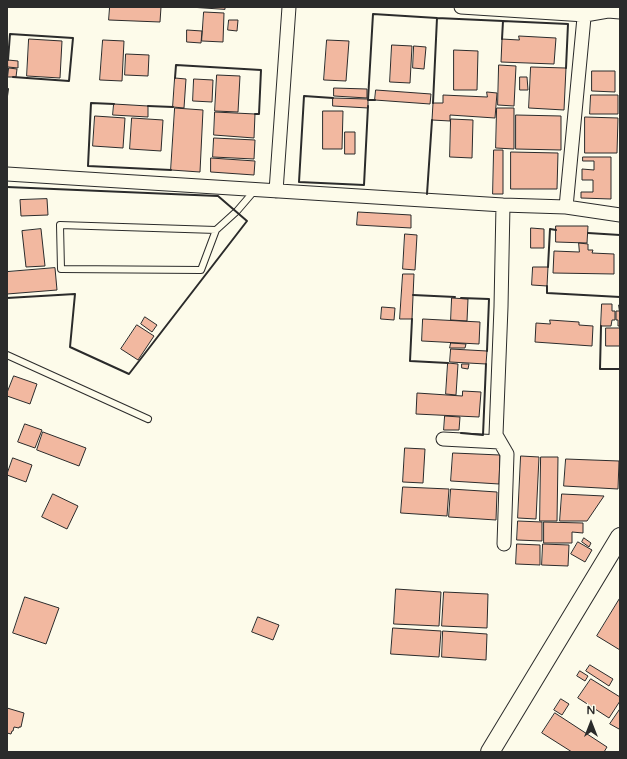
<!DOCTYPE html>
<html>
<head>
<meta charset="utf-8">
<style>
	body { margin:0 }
	#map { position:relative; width:627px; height:759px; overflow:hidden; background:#fdfbea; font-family:"Varela Round",sans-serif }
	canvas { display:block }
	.frame { position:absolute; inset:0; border:8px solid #2b2b2b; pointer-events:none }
	.north { position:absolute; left:571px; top:703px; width:40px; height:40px; -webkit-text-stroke:3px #fdfbea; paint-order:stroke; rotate:0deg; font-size:11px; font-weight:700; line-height:16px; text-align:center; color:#2b2b2b }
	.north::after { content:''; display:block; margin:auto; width:14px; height:18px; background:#2b2b2b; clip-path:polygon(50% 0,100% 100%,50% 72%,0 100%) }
</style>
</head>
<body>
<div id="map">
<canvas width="627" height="759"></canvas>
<div class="frame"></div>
<div class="north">N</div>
</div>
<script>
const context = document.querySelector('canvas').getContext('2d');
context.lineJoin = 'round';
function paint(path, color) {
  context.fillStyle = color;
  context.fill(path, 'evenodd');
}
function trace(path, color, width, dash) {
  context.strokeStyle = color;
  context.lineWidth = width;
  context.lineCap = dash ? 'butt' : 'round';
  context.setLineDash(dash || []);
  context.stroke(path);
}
const building = new Path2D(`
	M110,7H161L160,22L109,20Z
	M190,7H225V9Z
	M204,12L224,13L223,42L202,41Z
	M229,20H238L237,31L228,30Z
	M187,30L202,31L201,43L187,42Z
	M519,36L556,38L554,64L501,62L502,39L519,40Z
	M29,39L62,41L60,78L27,76Z
	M103,40L124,41L122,81L100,80Z
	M327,40L349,41L346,81L324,80Z
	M392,45L412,46L410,83L390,82Z
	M414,46L426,47L424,69L413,68Z
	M454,50L478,51L477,90H454Z
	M126,54L149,55L148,76L125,75Z
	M8,60L18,61V68L8,67Z
	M499,65L516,66L514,106L498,105Z
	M531,67L566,68L564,110L529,108Z
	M9,68L17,69L16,77H8Z
	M592,71H615V92L592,91Z
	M217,75L240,76L238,112L215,111Z
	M520,77H527L528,90H520Z
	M175,78L186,79L184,108L173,107Z
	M194,79L213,80L212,102L193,101Z
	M334,88L367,89V98L334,96Z
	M376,90L431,94L430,104L375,100Z
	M487,92L497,93L495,118L450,115V121L432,120L433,103H443V95L487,97Z
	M591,95H618V114H590Z
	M333,98L368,99V108L333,106Z
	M114,104L148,106V117L113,115Z
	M175,108L203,110L200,172L171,170Z
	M497,108H514V149L496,148Z
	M323,111H343L342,149H323Z
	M215,112L255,114L254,138L214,135Z
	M516,115L561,116V150L516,149Z
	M95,116L125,118L123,148L93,146Z
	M585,117L618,118L617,153H585Z
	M132,118L163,120L161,151L130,149Z
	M451,119L473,120L472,158L450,157Z
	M345,132H355V154H345Z
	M214,138L255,140L254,159L213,157Z
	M494,150H503V194H493Z
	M511,152L558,153L557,189H511Z
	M583,157H611V199L581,198V192H593V180H582V169L594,170V161H583Z
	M211,158L255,161L254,175L211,172Z
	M47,199L48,215L21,216L20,200Z
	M358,212L411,215V228L357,225Z
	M556,226H588L587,243L556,242Z
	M531,228L544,229V248H531Z
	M41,229L45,266L26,267L22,231Z
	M405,234L417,235L415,270L403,269Z
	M579,243L588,244V250H593L592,253L614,254V274L553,273L554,251L579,252Z
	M533,267H548L547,286L532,285Z
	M55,268L57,290L7,294V272Z
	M403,274H414L412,319H400Z
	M452,298L468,299L467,321L451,320Z
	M602,304H612V311H615V320H612L611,326H601Z
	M619,305H620V326H618V320H616V311H619Z
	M382,307L395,308L394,320L381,319Z
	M145,317L157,325L152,332L141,324Z
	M423,319L480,322L479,344L422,341Z
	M550,320L579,322V325L593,326L592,346L535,342L536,323L550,324Z
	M137,325L154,336L138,360L121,349Z
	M606,328H620V346H606Z
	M451,343L466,344L465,348H450Z
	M451,349L487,351L486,364L450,362Z
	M448,363L458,364L456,395L446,394Z
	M462,364H469L468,369L462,368Z
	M14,376L37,384L30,404L7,396V393Z
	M463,391L481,392L479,417L416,414L417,393L462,396Z
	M445,416L460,417L459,430H444Z
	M25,424L42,430L35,448L18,442Z
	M43,432L86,448L79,466L37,450Z
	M405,448L425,449L423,483L403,482Z
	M453,453L500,455L499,484L451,481Z
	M521,456L539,457L536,519L518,518Z
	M541,457H558L557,521H540Z
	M13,458L32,465L26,482L7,475Z
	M566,459L619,461L618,489L564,486Z
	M403,487L449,489L447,516L401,513Z
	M451,489L497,492L496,520L449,517Z
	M53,494L78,506L67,529L42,517Z
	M562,494L604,496L587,521H560Z
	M518,521L542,522V541L517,540Z
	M544,522L583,523V533L572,532V543H544Z
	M584,538L591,543L589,547L582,542Z
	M578,542L592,550L585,562L571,554Z
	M517,544L540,545V565L516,564Z
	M543,544L569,545L568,566L542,565Z
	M396,589L441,592L439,626L394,624Z
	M444,592L488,594L487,628L442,626Z
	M25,597L59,608L46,644L13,633Z
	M620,598V650L597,636Z
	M258,617L279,625L273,640L252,632Z
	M393,628L441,631L439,657L391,654Z
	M443,631L487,634L486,660L442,657Z
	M590,665L613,679L609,686L586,671Z
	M580,671L588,676L585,681L577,676Z
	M591,679L620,697V701L609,718L578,698Z
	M561,699L569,704L562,715L554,710Z
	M7,708L24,713L21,727H19V728L14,727L13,731H12L11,734L7,733Z
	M620,709V727L619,729L610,724Z
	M555,713L607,747L604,752H572L542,733Z`);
const lane = new Path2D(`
	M216,230L201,270L61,269L60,225L216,230L237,211L255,190
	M7,355L148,419`);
const street = new Path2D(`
	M461,7L585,15L608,11L620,12
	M7,174L503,205L566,207L620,215
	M276,191L289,7
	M503,205L501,307L496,435L507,454L504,544
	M566,207L585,7
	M443,439L500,442`);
const secondary = new Path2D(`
	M490,752L620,537`);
const wall = new Path2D(`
	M437,18L503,21L502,39
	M503,21L568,24L566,68
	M8,60L10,34L73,38L69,81L13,77
	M175,78L176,65L261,70L259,114H255
	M7,96L8,89
	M333,98L304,96L299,182L364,185L368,106
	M375,100H368L373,14L437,18L433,103
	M114,104L91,103L88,166L171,170
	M148,106L173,107
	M7,187L218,196L247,221L129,374L70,347L75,294L7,298
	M427,194L432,120
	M588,233L620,235
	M548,267L550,229L556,230
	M547,286V293L620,297
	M413,295L455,297
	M461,298L489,299L487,351
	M412,319L410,361L448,363
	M601,326L600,369H620
	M461,433L483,435L486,364`);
paint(building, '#f2b8a0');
trace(building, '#2b2b2b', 1);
trace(lane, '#2b2b2b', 8);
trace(street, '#2b2b2b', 15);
trace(secondary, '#2b2b2b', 20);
trace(lane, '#fdfbea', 6);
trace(street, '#fdfbea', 13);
trace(secondary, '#fdfbea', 18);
trace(wall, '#2b2b2b', 2);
</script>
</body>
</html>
